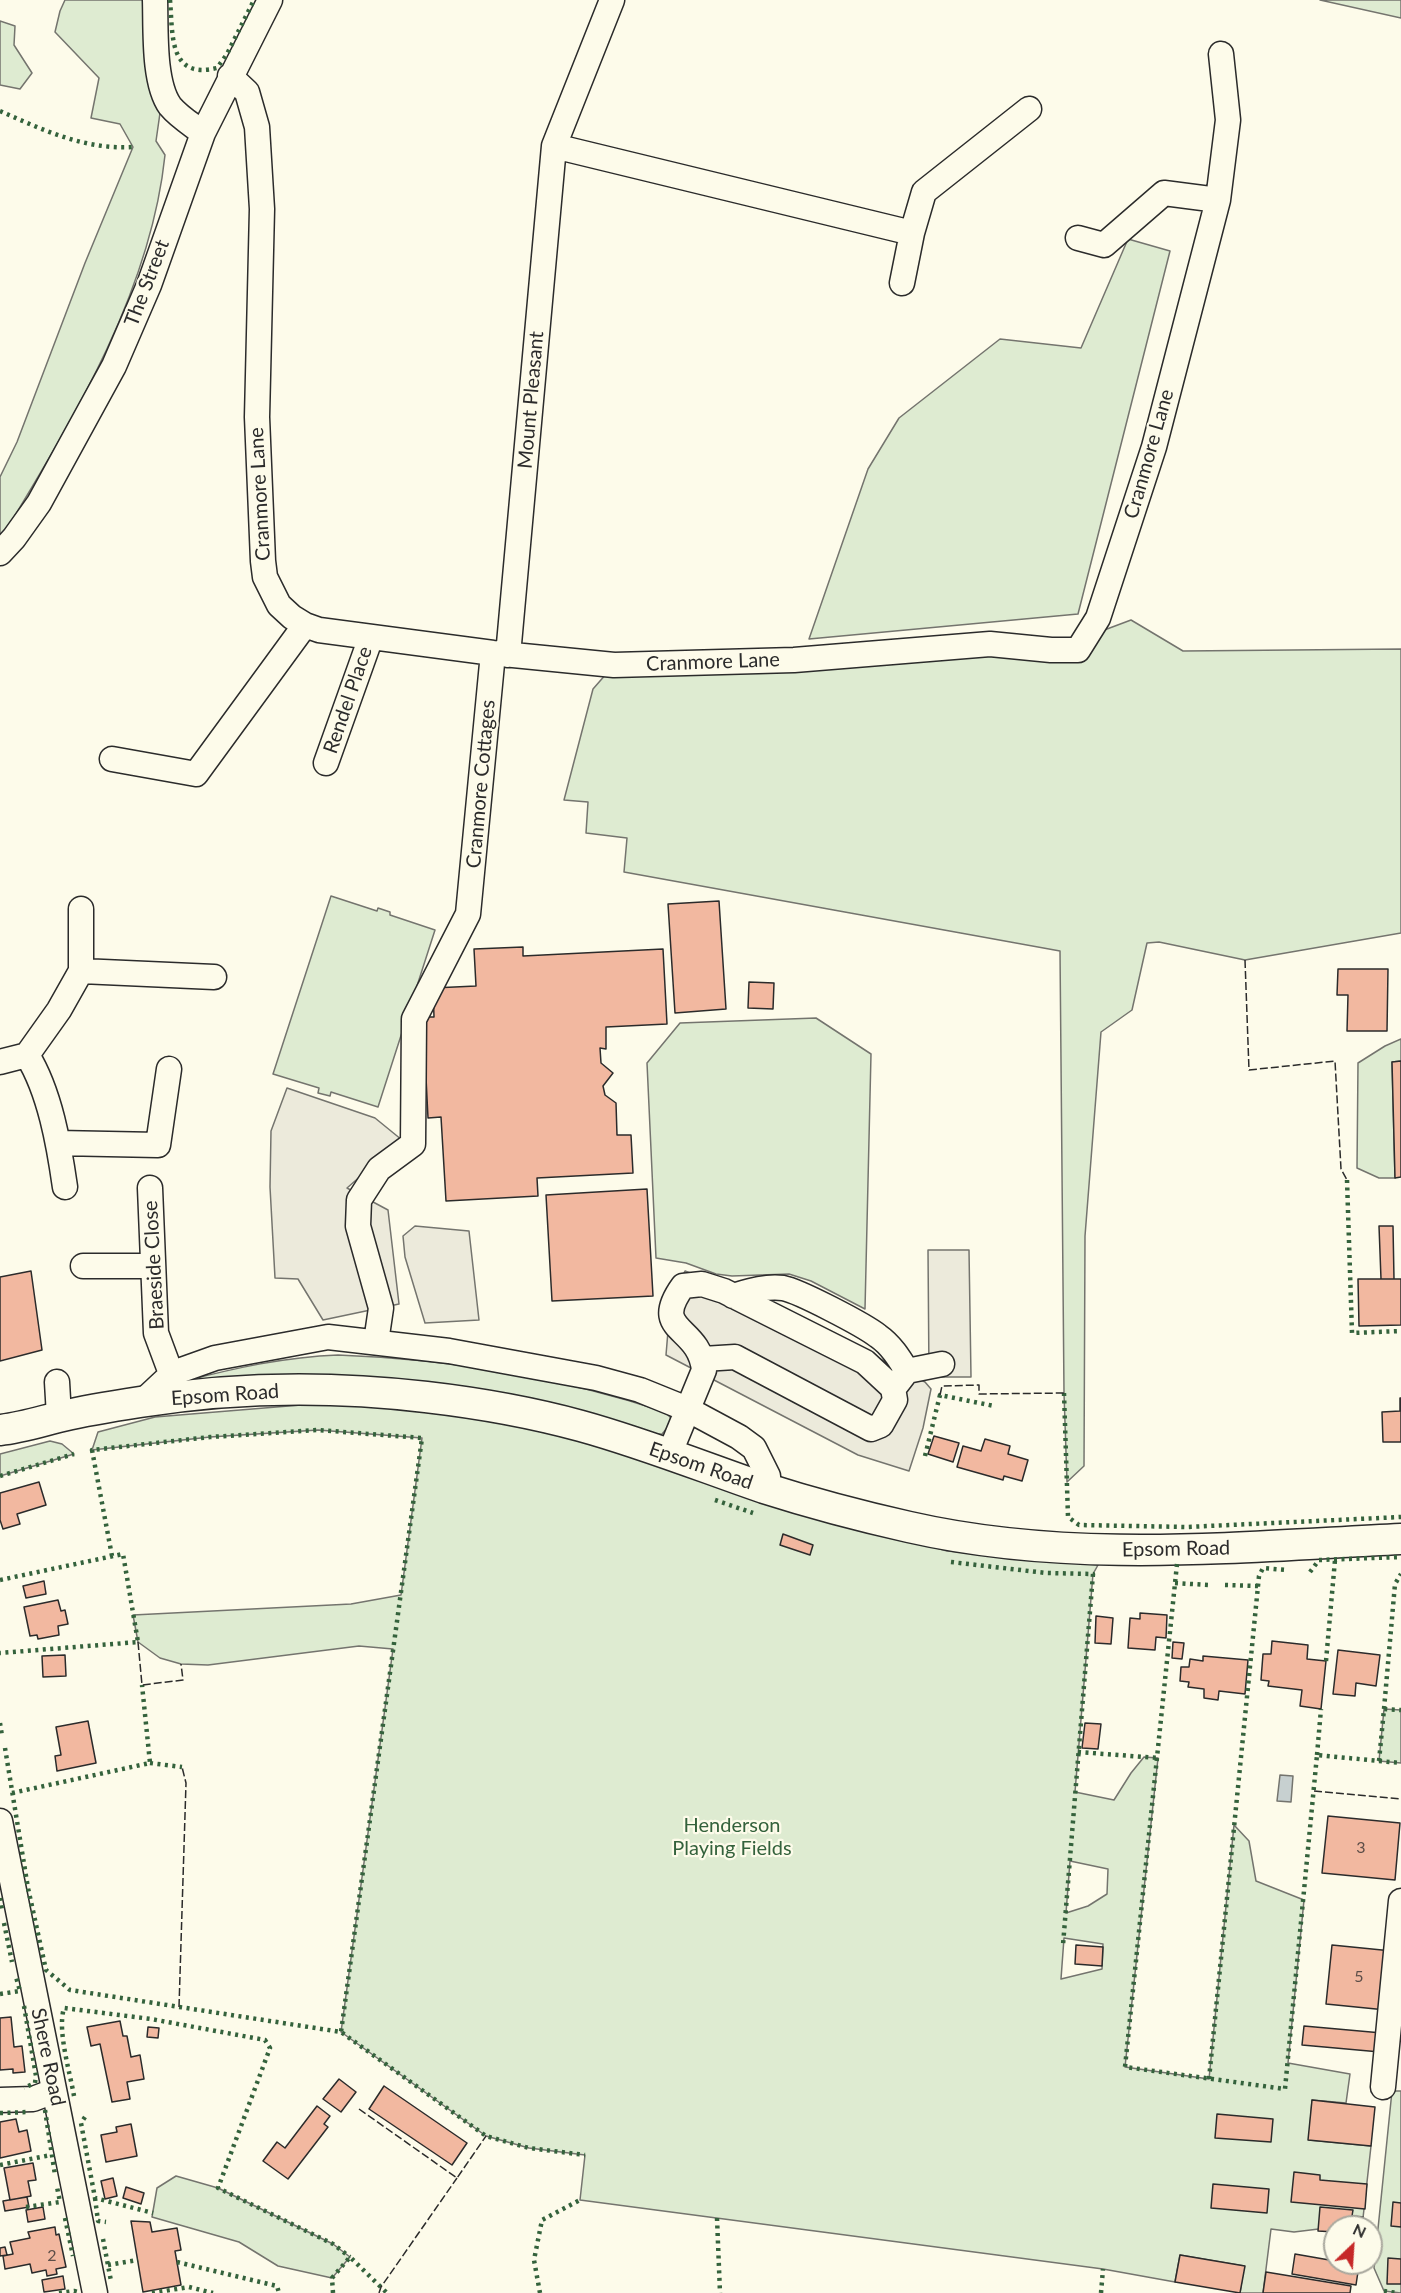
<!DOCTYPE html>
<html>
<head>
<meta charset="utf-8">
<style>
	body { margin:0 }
	#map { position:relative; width:1401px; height:2293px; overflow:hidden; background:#fdfbea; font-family:Lato,sans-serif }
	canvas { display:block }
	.north { position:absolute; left:1323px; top:2215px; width:60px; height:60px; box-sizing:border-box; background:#fdfbea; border:2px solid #a9a89e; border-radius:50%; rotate:25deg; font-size:16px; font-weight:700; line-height:24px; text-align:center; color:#2b2b2b }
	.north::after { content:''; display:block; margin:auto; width:21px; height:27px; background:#c62828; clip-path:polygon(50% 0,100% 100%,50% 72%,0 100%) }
</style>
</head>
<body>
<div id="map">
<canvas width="1401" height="2293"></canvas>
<div class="north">N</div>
</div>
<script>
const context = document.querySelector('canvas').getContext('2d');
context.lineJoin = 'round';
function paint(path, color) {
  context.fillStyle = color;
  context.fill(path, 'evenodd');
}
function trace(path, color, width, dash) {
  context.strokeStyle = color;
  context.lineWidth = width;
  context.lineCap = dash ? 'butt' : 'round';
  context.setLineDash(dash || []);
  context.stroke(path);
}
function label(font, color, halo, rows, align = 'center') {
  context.font = font + ' Lato,sans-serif';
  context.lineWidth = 4.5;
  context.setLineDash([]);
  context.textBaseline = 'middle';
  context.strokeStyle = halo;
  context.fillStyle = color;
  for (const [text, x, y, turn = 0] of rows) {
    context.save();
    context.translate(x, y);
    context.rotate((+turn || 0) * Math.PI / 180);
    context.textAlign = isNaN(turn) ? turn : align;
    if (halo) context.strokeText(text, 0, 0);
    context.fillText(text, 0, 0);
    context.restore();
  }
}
const green = new Path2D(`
	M65,0H147L150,86L160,113L156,141L165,155C151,289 77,413 8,527L0,536V477L17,442L85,263L133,147L120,124L91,118L99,78L55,32L60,11Z
	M1320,0H1401V18Z
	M0,21L15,26L14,45L32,73L20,89L0,85Z
	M1128,239L1170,251L1078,614L809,639L868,469L899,418L1000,339L1081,348Z
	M1131,620L1183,651L1401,649V933L1245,960L1159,942L1147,943L1132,1010L1101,1032L1085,1236L1084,1466L1067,1482L1064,1393L1060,951L624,872L627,838L586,833L588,802L564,800L593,689L614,665L1051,650Z
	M331,896L377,911L378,908L390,912V915L435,930L378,1107L331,1092L330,1096L318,1093L319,1088L273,1074Z
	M816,1018L871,1054L865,1309L811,1281L789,1274L732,1276L716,1274L686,1263L656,1258L647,1063L680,1023Z
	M1401,1039V1061L1392,1062L1395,1178H1379L1357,1168L1358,1063L1385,1046Z
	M338,1355C448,1359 560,1377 665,1412L671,1418L668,1427L662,1434L649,1435L185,1385V1381C235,1368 285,1357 338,1355Z
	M325,1403L405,1406L575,1433L912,1541L947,1551L1098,1565L1093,1574L1075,1792L1114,1800L1131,1773L1144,1757L1158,1758L1125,2067L1209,2079L1234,1825L1249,1841L1256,1881L1304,1900L1288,2063L1350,2074L1346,2103L1312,2100L1309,2140L1371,2146L1362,2227H1335L1294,2232L1271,2229L1263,2293H1240L1244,2266L1180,2255L1175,2282L1103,2269L580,2200L585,2155L529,2148L486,2136L341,2032L393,1649L359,1646L208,1665L181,1664L160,1658L138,1642L133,1615L351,1604L401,1595L422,1438L318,1430L210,1437L92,1450L98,1432L155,1417ZM1070,1861L1108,1869L1107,1894L1088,1906L1066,1913ZM1064,1938L1103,1944L1102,1969L1061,1979Z
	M50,1441L62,1444L74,1454L0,1476V1454Z
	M1384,1709L1401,1710V1763L1379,1761Z
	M1392,2091H1401V2293L1384,2291L1374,2268Z
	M176,2176L218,2188L333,2244L350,2257L332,2278L278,2266L239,2242L152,2217L157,2188Z`);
const parking = new Path2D(`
	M287,1088L375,1118L402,1140L347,1188L388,1210L399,1304L323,1320L298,1279L275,1278L270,1187L271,1131Z
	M415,1226L469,1231L479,1320L425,1323L405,1257L403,1236Z
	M928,1250H969L971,1377H929Z
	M685,1271L771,1303L925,1382L931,1389L923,1428L909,1471L858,1455L666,1355L668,1331L660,1317Z`);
const water = new Path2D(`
	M1280,1775L1293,1776L1291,1802L1277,1801Z`);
const building = new Path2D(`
	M719,901L726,1009L675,1013L668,904Z
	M523,947V956L663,949L667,1024L606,1027V1049L600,1048L601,1063L613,1073L603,1086L605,1095L616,1103L617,1135H631L633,1173L537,1178L538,1196L446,1201L441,1117L428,1118L423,1017H434L433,988L476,986L474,949Z
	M1338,969H1388L1387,1031H1347L1348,995H1337Z
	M749,982L774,983L773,1009L748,1008Z
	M1401,1061V1177L1395,1178L1392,1062Z
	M647,1189L653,1296L552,1301L546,1195Z
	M1379,1226H1393L1394,1279H1381Z
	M31,1271L42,1350L0,1361V1277Z
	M1358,1279H1401V1325L1359,1326Z
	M1400,1398H1401V1442H1383L1382,1412L1400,1411Z
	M934,1436L959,1443L953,1462L928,1454Z
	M985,1439L1010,1446L1008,1454L1028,1460L1022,1481L1004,1476L1003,1480L957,1467L963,1446L981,1451Z
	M39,1482L46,1505L17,1514L20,1524L3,1529L0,1520V1493Z
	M783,1534L813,1545L810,1555L780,1545Z
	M44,1581L46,1594L26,1598L23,1586Z
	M58,1600L61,1611L65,1610L68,1624L58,1626L59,1635L38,1639L37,1635L30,1636L24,1607Z
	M1140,1613L1167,1615L1166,1638L1156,1637L1155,1650L1128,1648L1130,1618L1140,1619Z
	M1096,1616L1113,1618L1111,1644L1095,1643Z
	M1272,1641L1308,1645L1307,1659L1326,1661L1321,1709L1300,1706L1302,1690L1268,1686L1269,1681L1261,1680L1263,1654H1271Z
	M1173,1642L1184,1643L1182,1659L1172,1658Z
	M1338,1650L1380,1655L1376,1686L1356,1683L1355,1696L1333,1694Z
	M65,1655L66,1676L43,1677L42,1656Z
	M1203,1656L1248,1660L1245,1694L1219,1691L1218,1700L1204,1698V1689L1188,1687L1189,1682L1180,1681L1181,1667H1189L1190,1659L1203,1661Z
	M88,1721L96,1763L57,1771L55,1756L61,1755L56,1727Z
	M1085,1723L1101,1724L1098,1749L1082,1748Z
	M1328,1816L1400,1823L1395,1880L1322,1873Z
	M1076,1945L1103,1947L1102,1966L1075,1964Z
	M1332,1945L1392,1951L1386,2010L1326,2004Z
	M11,2017L14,2047L22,2046L25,2072L13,2073V2069L0,2070V2018Z
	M120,2021L123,2036H127L131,2057L140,2055L144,2079L127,2082L130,2099L112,2102L100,2044L91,2046L87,2027Z
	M1304,2026L1382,2033L1380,2052L1302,2045Z
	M148,2027L159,2028L158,2038L147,2037Z
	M339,2079L356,2092L341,2112L323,2099Z
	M384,2086L467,2143L452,2165L369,2109Z
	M1312,2100L1375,2107L1371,2146L1308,2140Z
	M317,2106L330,2116L324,2124L328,2127L288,2179L263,2161L277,2142L285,2148Z
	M1217,2114L1273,2119L1271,2142L1215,2138Z
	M16,2119L19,2132L27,2130L31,2151L0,2158V2122Z
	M131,2124L137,2156L106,2162L101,2135L117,2132L116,2127Z
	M33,2163L36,2180L28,2181L31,2196L10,2200L4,2168Z
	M1294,2172L1320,2175V2180L1367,2184L1365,2209L1291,2202Z
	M113,2178L117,2196L105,2199L101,2181Z
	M1213,2184L1269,2189L1267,2213L1211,2208Z
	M126,2187L144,2193L141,2204L123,2198Z
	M27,2197L29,2207L5,2211L3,2201Z
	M1393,2202L1401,2203V2227L1391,2226Z
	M43,2207L45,2219L28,2222L26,2210Z
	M1320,2207L1353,2210L1352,2216L1363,2217L1362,2227H1335V2232L1318,2231Z
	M131,2221L150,2222L152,2232L177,2228L181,2250L175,2251L181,2285L143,2292Z
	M55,2227L56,2235L59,2234L66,2267L56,2269L57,2274L47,2276L46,2270L32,2273L30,2264L5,2269L3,2256L13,2254L10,2242L30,2238L28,2232Z
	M5,2247L7,2255L0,2256V2248Z
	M1295,2254L1335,2261V2263L1359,2265L1356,2285L1292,2274Z
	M1180,2255L1245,2266L1240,2293L1175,2282Z
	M1388,2258L1401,2259V2284H1387Z
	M1266,2272L1351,2286L1350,2293H1263Z
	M63,2276L65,2289L44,2292L42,2280Z`);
const minor = new Path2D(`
	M155,0C156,29 153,82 170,106C179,117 191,124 203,133
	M230,76L247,92L257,127L262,209L257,417L263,561L265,577L279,605L292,617L305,625L319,630L493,653L614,665L794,660L990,644L1051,650H1078L1098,618L1154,447L1218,200L1228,120L1221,54
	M554,146L912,233L902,283
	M912,233L924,192L1029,109
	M1078,238L1104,245L1164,193L1218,200
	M0,553L14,538L39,503L114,366L149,285L203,133L270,0
	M508,655L554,146L612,0
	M112,759L196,774L305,625
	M326,763L371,637
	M81,971V909
	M27,1055C50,1092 59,1145 65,1187
	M0,1062L27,1055L59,1010L81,971L214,977
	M58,1143L158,1145L169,1069
	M150,1188L156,1333L172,1376
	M83,1266H153
	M733,1296C750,1291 765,1286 783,1288C799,1291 864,1325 878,1336C891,1345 899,1358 907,1371
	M376,1342L381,1308L358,1226L359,1200L379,1169L413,1144L414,1019L468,914L493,653
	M57,1382L59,1416
	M897,1384L907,1371L942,1364
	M143,1401L173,1373L215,1358L328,1337L449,1351L596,1378L640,1390L687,1409L739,1437L754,1448L768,1476V1489
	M669,1455L704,1370C699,1324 649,1333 683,1286L702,1284L724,1291L865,1362L893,1388L895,1400L881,1425L871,1429L735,1357L703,1359
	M0,1821L95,2293
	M1383,2087L1401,1901
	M0,2100L33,2099L54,2091`);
const major = new Path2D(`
	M0,1430C21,1428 42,1421 63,1416C88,1410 114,1406 140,1402C234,1387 332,1386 426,1397C478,1403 530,1412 581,1426C643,1443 703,1467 764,1488C811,1503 860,1516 909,1527C1071,1564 1237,1547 1401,1539`);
const hedge = new Path2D(`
	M170,0C173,34 168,80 217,68L227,54L254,0
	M0,111C43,130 85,150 133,147
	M1347,1180L1352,1333L1401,1331
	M1064,1393L1068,1517L1079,1525L1187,1527L1401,1517
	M925,1456L940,1395L994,1406
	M0,1476L74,1454
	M715,1500L753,1513
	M112,1556L92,1450L210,1437L318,1430L422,1438L341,2032
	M951,1562L1046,1573L1093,1574L1063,1945
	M1177,1564L1125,2067L1285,2089L1317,1755L1379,1761L1384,1709L1401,1710
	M1310,1572L1319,1560L1401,1557
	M0,1580L123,1554L138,1642L0,1653
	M1175,1583L1208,1585
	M1225,1585L1258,1586
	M1326,1661L1335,1560
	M1384,1709L1395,1584L1401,1574
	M0,1723L2,1736
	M5,1748L28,1888L46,1970L70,1990L341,2032L486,2136L529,2148L585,2155
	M1078,1752L1158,1758
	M1317,1755L1321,1709
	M1379,1761L1401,1763
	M150,1763L182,1767
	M12,1793L150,1763L142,1685
	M0,1898L2,1910L0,1911
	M4,1923L12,1962
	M0,1994L20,1991L16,1977
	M24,2006L36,2076L35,2083L24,2088
	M1209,2079L1259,1576L1263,1568L1286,1570
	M74,2096C70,2072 57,2031 64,2008L151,2019L265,2040L270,2048L218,2188L333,2244L350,2257
	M45,2110L55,2175
	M0,2113L29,2112
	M85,2117L81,2123L95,2198L153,2213
	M0,2165L51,2155
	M95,2198L98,2221L106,2222
	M26,2207L60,2202L57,2187
	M65,2218L73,2256
	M717,2218L720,2293
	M103,2239L111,2281
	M177,2262L277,2286L279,2293
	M108,2265L138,2260
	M1384,2291L1397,2293
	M59,2293L74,2291L81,2293
	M152,2293L189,2287L213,2293
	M333,2293L332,2278L350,2257L387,2293
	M540,2293L534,2260L542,2220L580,2200
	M1101,2293L1103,2269`);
const fence = new Path2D(`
	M1245,960L1249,1070L1335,1061L1341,1169L1347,1180
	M940,1395L942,1386L979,1385V1394L1064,1393
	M138,1642L142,1685L183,1680L181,1664
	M1314,1791L1401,1799
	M179,2007L186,1783L182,1767
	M359,2109L457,2178L486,2136
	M379,2293L381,2287L457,2178`);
const numberNames = [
	["3",1361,1848],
	["5",1359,1977],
	["2",52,2256]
];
const streetNames = [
	["The Street",147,283,-69],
	["Mount Pleasant",531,400,-85],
	["Cranmore Lane",1149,454,-74],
	["Cranmore Lane",260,494,-93],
	["Cranmore Lane",713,662,-2],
	["Rendel Place",348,700,-71],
	["Cranmore Cottages",481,784,-85],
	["Braeside Close",154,1265,-93],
	["Epsom Road",225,1395,-4],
	["Epsom Road",701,1466,19],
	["Epsom Road",1176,1549,-1],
	["Shere Road",48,2057,78]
];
const parkNames = [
	["Henderson",732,1826],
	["Playing Fields",732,1849]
];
paint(green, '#deebd1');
trace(green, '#74746e', 1.5);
paint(parking, '#eceadb');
trace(parking, '#74746e', 1.5);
paint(water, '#c7d0d0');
trace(water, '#74746e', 1.5);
paint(building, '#f2b8a0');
trace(building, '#2b2b2b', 1.5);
trace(minor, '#2b2b2b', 27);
trace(major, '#2b2b2b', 33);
trace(minor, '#fdfbea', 24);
trace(major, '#fdfbea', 30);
trace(hedge, '#34623c', 4.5, [3, 4.5]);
trace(fence, '#2b2b2b', 1.5, [8, 3]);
label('16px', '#5d4e48', null, numberNames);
label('20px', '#2b2b2b', '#fdfbea', streetNames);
label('20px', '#34623c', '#fdfbea', parkNames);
</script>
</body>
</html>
